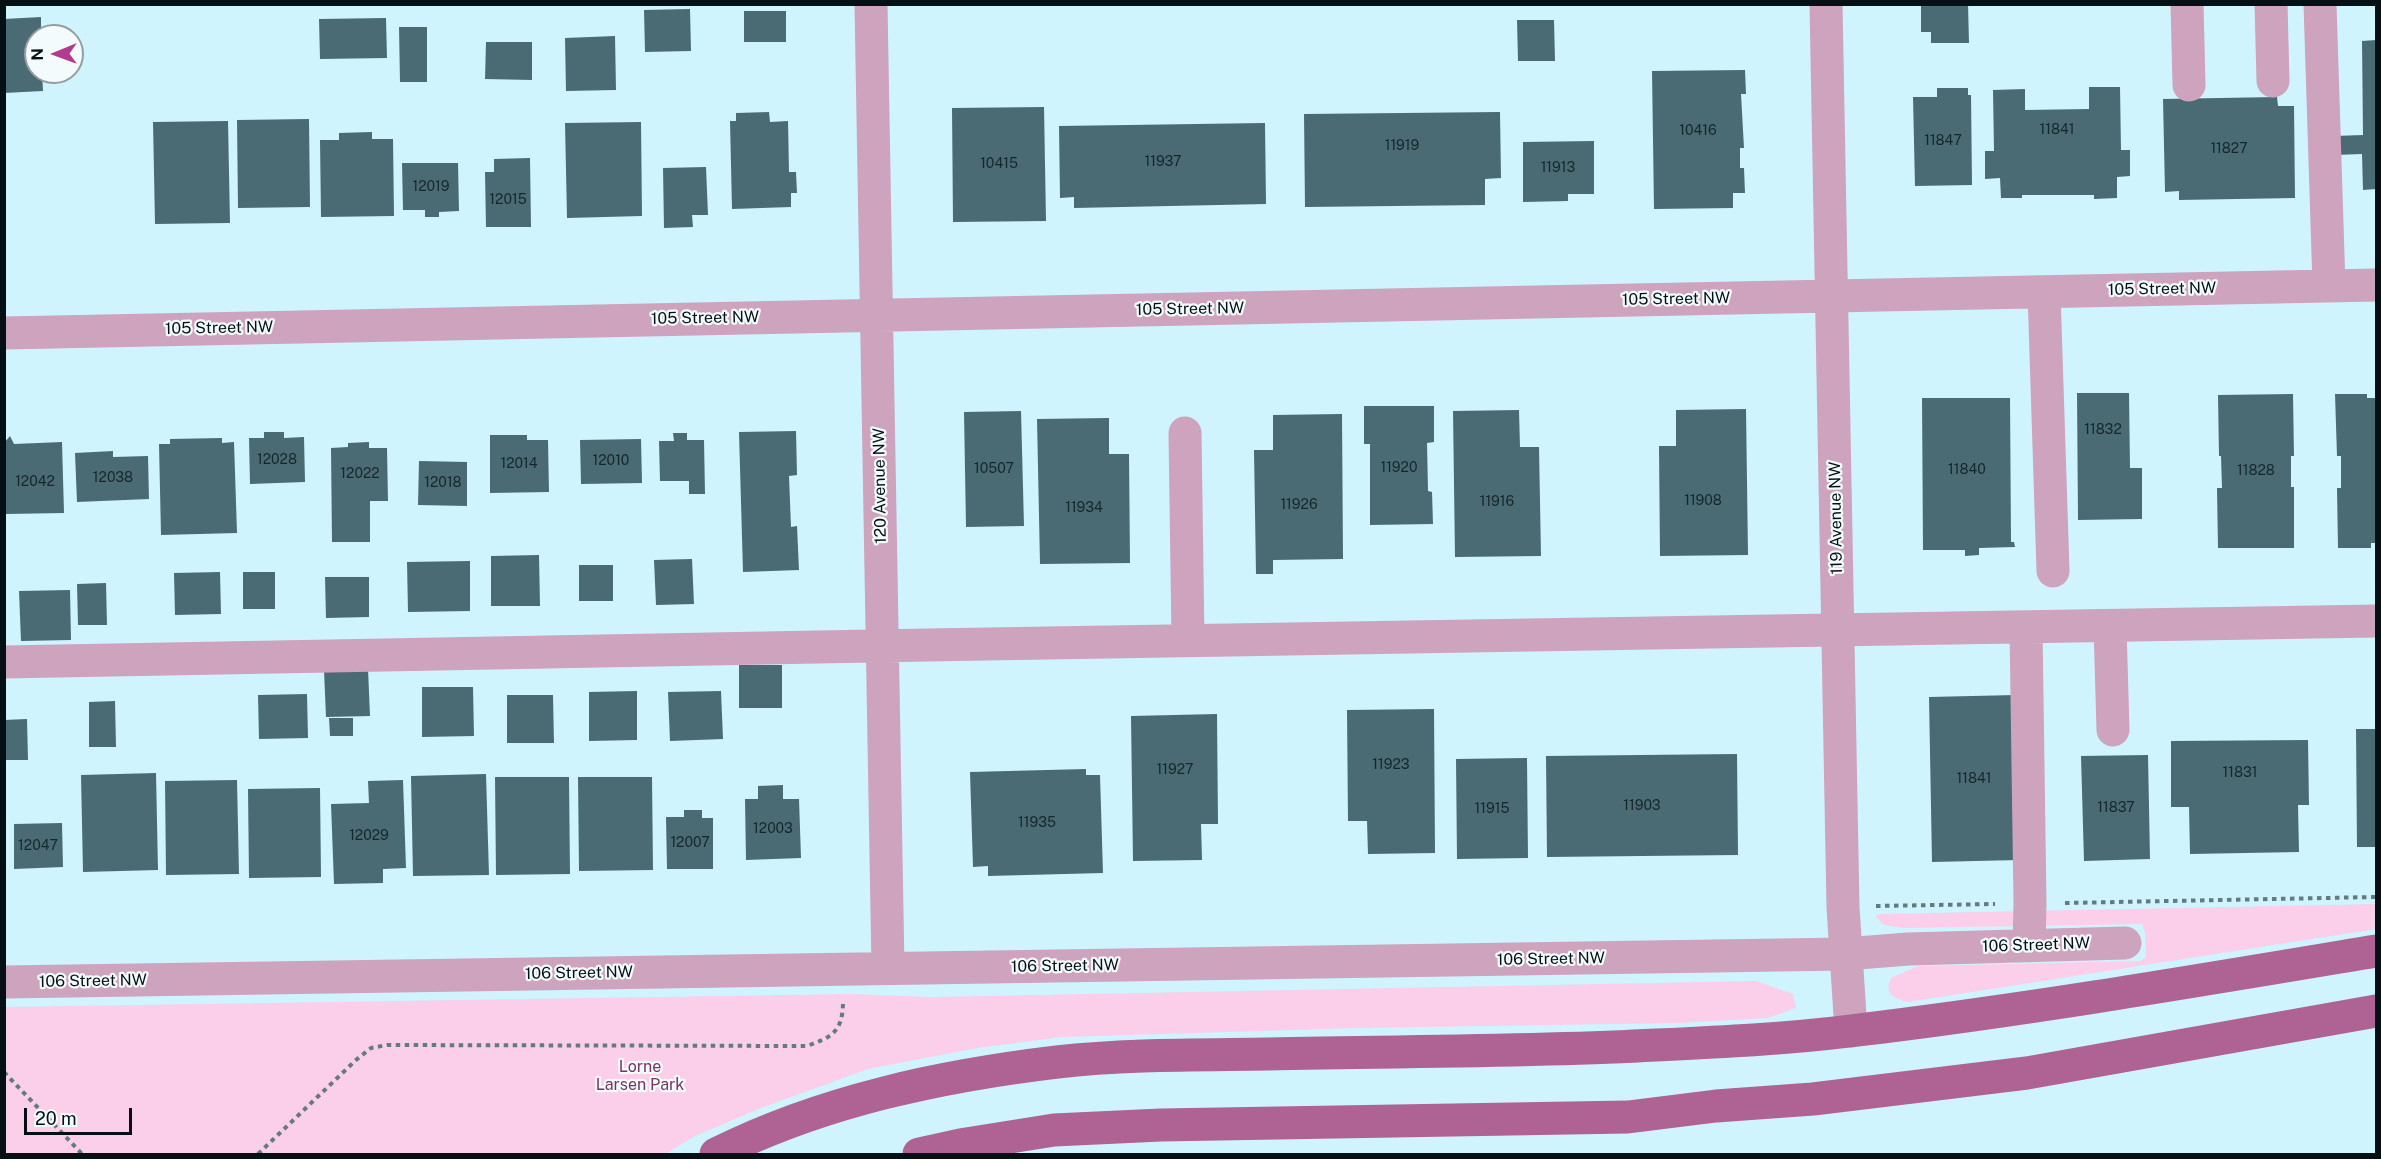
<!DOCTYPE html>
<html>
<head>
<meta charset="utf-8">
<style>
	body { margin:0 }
	#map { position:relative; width:2381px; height:1159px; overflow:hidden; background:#cff4fe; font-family:"Public Sans",sans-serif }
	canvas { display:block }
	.frame { position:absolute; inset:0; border:6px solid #041014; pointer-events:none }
	.north { position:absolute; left:24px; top:24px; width:60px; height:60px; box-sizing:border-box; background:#f4fbfd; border:2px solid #949da0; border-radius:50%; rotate:269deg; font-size:16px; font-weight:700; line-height:24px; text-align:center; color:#041014 }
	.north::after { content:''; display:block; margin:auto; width:21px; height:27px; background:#b33a8e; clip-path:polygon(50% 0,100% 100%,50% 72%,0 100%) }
	.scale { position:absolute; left:24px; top:1108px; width:108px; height:27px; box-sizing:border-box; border:3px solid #041014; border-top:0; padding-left:8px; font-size:18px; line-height:21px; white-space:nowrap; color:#041014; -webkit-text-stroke:4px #f4fbfd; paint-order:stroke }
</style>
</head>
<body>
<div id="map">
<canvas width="2381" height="1159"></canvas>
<div class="frame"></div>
<div class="north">N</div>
<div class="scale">20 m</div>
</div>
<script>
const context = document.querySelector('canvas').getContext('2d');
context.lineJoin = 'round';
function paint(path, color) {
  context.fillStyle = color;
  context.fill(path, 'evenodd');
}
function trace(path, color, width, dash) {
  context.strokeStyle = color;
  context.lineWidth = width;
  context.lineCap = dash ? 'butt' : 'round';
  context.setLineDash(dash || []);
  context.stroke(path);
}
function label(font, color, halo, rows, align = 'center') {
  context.font = font + ' "Public Sans",sans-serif';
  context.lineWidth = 4.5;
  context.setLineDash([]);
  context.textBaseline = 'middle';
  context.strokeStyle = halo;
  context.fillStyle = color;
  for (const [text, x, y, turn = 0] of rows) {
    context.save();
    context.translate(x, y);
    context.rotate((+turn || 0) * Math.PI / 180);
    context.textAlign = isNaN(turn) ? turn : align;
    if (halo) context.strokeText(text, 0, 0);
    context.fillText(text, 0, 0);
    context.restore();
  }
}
const green = new Path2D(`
	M2376,904V929L1908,1002C1893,998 1884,994 1891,978L1918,966L2140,961L2146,957L2145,932L2142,924L1903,928L1884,925L1875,916L1880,914Z
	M1756,981L1793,994L1796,1008L1768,1018L1678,1023L1358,1028L1063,1037L977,1048L868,1069L761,1108L695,1136L665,1154H5V1007L852,994L932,997Z`);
const building = new Path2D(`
	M1921,4H1968L1969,43H1931V32H1921Z
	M690,9L691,51L645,52L644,10Z
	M744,11H786V42H744Z
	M41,17V36H36V72H42L43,91L4,93V19Z
	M386,18L387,58L320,59L319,19Z
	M1517,20H1554L1555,61H1518Z
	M399,27H427V82H400Z
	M615,36L616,90L566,91L565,38Z
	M2376,40V189L2363,190L2362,154L2335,155V136L2363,135L2362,41Z
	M486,42H532V80L485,79Z
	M1745,70L1746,94H1741L1744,148H1740V168H1744L1745,193H1733V208L1654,209L1652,71Z
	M2089,87H2120L2121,150H2130V176L2117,177V198L2094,199V195H2022V198H2001L2000,178L1985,179V151H1994L1993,90L2025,89V110L2089,109Z
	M1937,88H1968V95H1971L1972,185L1915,186L1913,97H1937Z
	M2277,97L2278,106H2294L2295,198L2179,200V191L2165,192L2163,99Z
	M1044,107L1046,221L953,222L952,108Z
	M769,112L770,122L788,121L789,172H796L797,193H791V207L732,209L730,121H736V113Z
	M1500,112L1501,178L1485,179V205L1305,207L1304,114Z
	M309,119L310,207L238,208L237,120Z
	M228,121L230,223L155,224L153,122Z
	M641,122L642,216L567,218L565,123Z
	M1265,123L1266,204L1074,208V197L1060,198L1059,126Z
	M372,132V139H393L394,216L321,217L320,140H339V133Z
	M1594,141V194H1568V201L1523,202V142Z
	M530,158L531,227H486L485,172H494V159Z
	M402,163H458L459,211L439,212V217H425V210H403Z
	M706,167L708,215H692L693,227L664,228L663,168Z
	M2077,393H2129L2130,468H2142V519L2078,520Z
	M2293,394L2294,456H2291V487H2294V548H2218L2217,488H2222L2221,456H2219L2218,395Z
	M2335,394H2367V398H2376V543H2371V548H2338L2337,488H2341V456H2337Z
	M1922,398H2010L2011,542H2014L2015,547L1979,548V555L1965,556V550H1923Z
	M1364,406H1434V442L1427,443L1428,491L1432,492L1433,524L1370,525V444H1364Z
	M1746,409L1748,555L1660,556L1659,446H1676V410Z
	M1519,410L1520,447H1539L1541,556L1455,557L1453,411Z
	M1021,411L1024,526L966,527L964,412Z
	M1342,414L1343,559L1273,560V574H1256L1254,450H1273V415Z
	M1109,418V454H1129L1130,563L1040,564L1037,419Z
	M796,431L797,475L789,476L791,527L797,526L799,570L743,572L739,432Z
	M264,432H284V438L304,437L305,482L250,484L249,438H264Z
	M673,433H687V440H704L705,494H689V481H660L659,441H674Z
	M490,435H527V440H548L549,492L490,493Z
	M10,436L14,444L62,442L64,513L6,514L4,443Z
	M222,438V443L234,442L237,533L161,535L159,444H170V439Z
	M641,439L642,483L581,484L580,440Z
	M369,442V448H387L388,501H370V542H332L331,448L348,447V443Z
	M113,451V457L148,456L149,499L77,502L75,453Z
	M419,461L467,462V506L418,505Z
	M539,555L540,606H491V556Z
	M692,559L694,604L656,605L654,560Z
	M470,561V611L408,612L407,562Z
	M579,565H613V601H579Z
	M220,572L221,614L175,615L174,573Z
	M243,572H275V609H243Z
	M325,577H369V617L326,618Z
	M106,583L107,625H78L77,584Z
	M70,590L71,640L21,641L19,591Z
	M739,665H782V708H739Z
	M368,669L370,716L326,717L324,670Z
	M422,687H473L474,736L422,737Z
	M637,691V740L589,741V692Z
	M721,691L723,739L670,741L668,692Z
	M307,694L308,738L259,739L258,695Z
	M507,695H553L554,743H507Z
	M2016,695L2019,860L1932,862L1929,697Z
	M115,701L116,747H89V702Z
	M1434,709L1435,853L1368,854L1367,821H1348L1347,710Z
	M1217,714L1218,824H1201L1202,860L1133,861L1131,716Z
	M329,718H353V736H330Z
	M27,719L28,760H4V720Z
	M2356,729H2376V847H2357Z
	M2308,740L2309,805H2298L2299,852L2190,854L2189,807H2171V741Z
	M1737,754L1738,855L1547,857L1546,756Z
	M2148,755L2150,859L2084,861L2081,756Z
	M1527,758L1528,858L1457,859L1456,759Z
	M1086,769V775H1100L1103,873L988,876V866L973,867L970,772Z
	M156,773L158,870L83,872L81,775Z
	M486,774L489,875L413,876L411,776Z
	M495,777H569L570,874L496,875Z
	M578,777H652L653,870L579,871Z
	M237,780L239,874L166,875L165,781Z
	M403,780L406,868L383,869V883L334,884L331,804L369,803L368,781Z
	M783,785V799H799L801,858L746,860L745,799H758V786Z
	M320,788L321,877L249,878L248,789Z
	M684,810H702V818H713V869H667L666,817H684Z
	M62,823L63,867L14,869V824Z`);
const path = new Path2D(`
	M2065,903L2376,897
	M1876,906L1995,904
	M4,1072L82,1154
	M258,1154L356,1060L371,1048L387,1045L807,1046C831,1037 842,1033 843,1004`);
const minor = new Path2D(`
	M871,4L888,968
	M1826,4L1843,907L1851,1031
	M2187,4L2189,85
	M2271,4L2273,81
	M2320,4L2329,286
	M2044,292L2053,571
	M4,333L2376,285
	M1185,433L1188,640
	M2110,626L2113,730
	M2026,627L2030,903L2029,946
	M4,662L927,645L2376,621
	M4,982L1845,954L1908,949L2125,943`);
const major = new Path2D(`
	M716,1154C822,1101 940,1076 1057,1062C1126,1054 1198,1055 1268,1054C1397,1051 1527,1052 1656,1045C1721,1042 1786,1039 1850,1031C2026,1010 2202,980 2376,951
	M919,1154L960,1145L1054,1130L1161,1125L1628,1117L1716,1106L1813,1099L2027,1073L2376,1011`);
const numberNames = [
	["11841",2057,130],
	["10416",1698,131],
	["11847",1943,141],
	["11919",1402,146],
	["11827",2229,149],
	["11937",1163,162],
	["10415",999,164],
	["11913",1558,168],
	["12019",431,187],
	["12015",508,200],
	["11832",2103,430],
	["12028",277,460],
	["12010",611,461],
	["12014",519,464],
	["11920",1399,468],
	["10507",994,469],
	["11840",1967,470],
	["11828",2256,471],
	["12022",360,474],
	["12038",113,478],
	["12042",35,482],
	["12018",443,483],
	["11908",1703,501],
	["11916",1497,502],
	["11926",1299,505],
	["11934",1084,508],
	["11923",1391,765],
	["11927",1175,770],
	["11831",2240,773],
	["11841",1974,779],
	["11903",1642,806],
	["11837",2116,808],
	["11915",1492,809],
	["11935",1037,823],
	["12003",773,829],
	["12029",369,836],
	["12007",690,843],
	["12047",38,846]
];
const streetNames = [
	["105 Street NW",2162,289,-1],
	["105 Street NW",1676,299,-1],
	["105 Street NW",1190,309,-1],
	["105 Street NW",705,318,-1],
	["105 Street NW",219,328,-1],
	["120 Avenue NW",880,486,-91],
	["119 Avenue NW",1836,518,-91],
	["106 Street NW",2036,945,-2],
	["106 Street NW",1551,959,-1],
	["106 Street NW",1065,966,-1],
	["106 Street NW",579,973,-1],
	["106 Street NW",93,981,-1]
];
const parkNames = [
	["Lorne",640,1067],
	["Larsen Park",640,1085]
];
paint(green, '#fbcee9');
paint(building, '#4a6b74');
trace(path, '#627a80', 4, [4.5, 4.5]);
trace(minor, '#cea3bd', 33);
trace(major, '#af6394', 33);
label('14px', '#16272c', null, numberNames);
label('16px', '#041014', '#f4fbfd', streetNames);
label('16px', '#763460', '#f4fbfd', parkNames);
</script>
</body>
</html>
